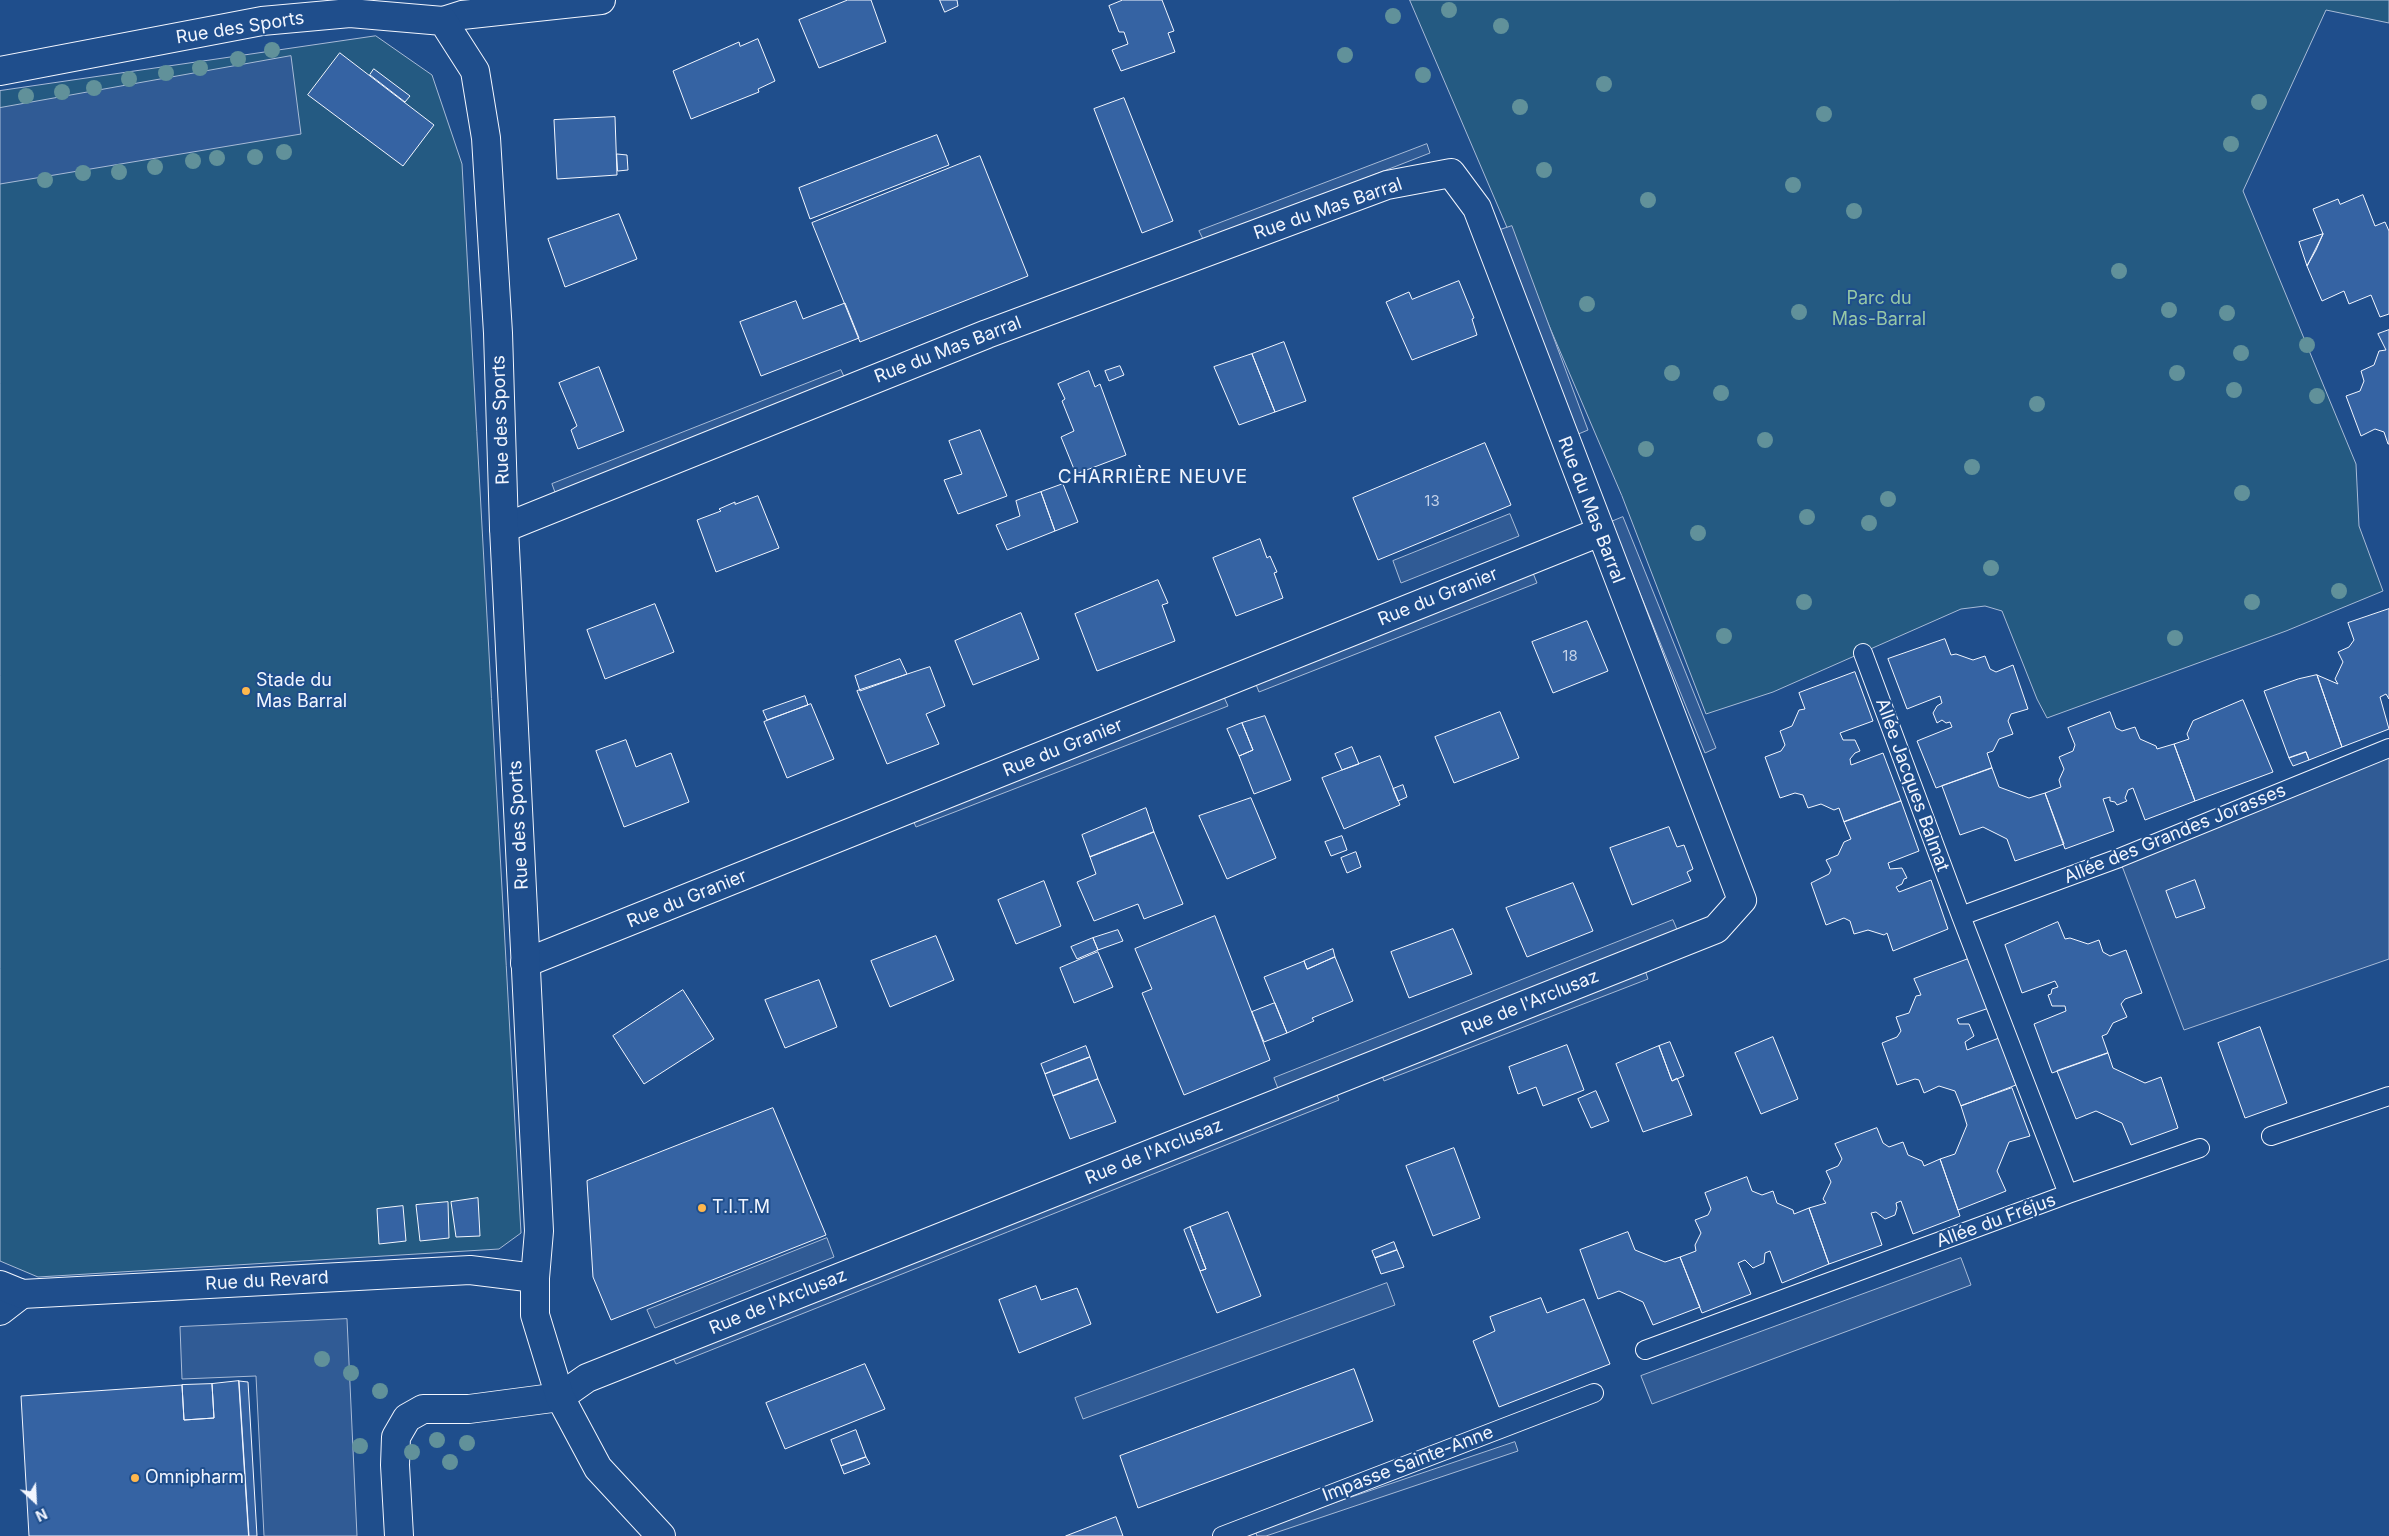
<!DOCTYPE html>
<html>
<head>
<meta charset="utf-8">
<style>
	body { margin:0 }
	#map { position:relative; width:2389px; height:1536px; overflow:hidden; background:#1f4e8c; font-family:Inter,sans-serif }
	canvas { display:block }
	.north { position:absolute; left:10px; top:1476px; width:50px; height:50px; -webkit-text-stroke:4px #1f4e8c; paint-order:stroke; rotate:155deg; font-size:14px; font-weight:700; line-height:20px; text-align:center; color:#f2f6ff }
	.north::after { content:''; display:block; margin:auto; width:18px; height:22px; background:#f2f6ff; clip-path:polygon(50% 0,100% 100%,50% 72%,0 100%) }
</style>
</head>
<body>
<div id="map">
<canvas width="2389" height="1536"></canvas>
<div class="north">N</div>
</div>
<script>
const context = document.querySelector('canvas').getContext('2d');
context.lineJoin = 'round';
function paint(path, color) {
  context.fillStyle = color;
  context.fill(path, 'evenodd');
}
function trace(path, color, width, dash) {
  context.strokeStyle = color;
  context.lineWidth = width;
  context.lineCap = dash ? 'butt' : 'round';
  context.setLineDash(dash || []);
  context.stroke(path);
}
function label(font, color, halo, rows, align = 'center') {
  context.font = font + ' Inter,sans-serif';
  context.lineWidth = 4;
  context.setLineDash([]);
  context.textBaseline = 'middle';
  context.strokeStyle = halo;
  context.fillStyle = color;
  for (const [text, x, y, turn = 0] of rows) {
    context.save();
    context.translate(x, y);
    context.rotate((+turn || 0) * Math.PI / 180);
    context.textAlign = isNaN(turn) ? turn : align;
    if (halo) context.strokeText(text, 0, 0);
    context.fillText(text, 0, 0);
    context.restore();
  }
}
const green = new Path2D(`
	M1410,0H2389V23L2326,10L2243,191L2356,464L2359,526L2383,591L2286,631L2047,718L2037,699L2002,611L1985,606L1961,609L1773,692L1706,714L1622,496Z
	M376,36L432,75L462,164L521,1233L499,1249L38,1277L0,1261V91Z`);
const parking = new Path2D(`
	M291,56L301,134L0,184V108Z
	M1427,144L1430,153L1204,241L1199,231Z
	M1512,226L1588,430L1576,435L1500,230Z
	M841,370L846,381L556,495L552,484Z
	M1510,514L1519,536L1401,583L1393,561Z
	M1623,517L1716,748L1705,753L1611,522Z
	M1533,573L1537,583L1259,692L1255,682Z
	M1224,697L1228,706L916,827L912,818Z
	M2389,748V959L2184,1030L2119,858Z
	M1673,920L1678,932L1279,1091L1274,1078Z
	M1645,970L1648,979L1384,1081L1381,1073Z
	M1334,1088L1339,1100L676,1364L670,1352Z
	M827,1238L834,1257L655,1328L647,1310Z
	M1961,1258L1971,1285L1652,1404L1641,1376Z
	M1387,1283L1395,1305L1083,1419L1075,1398Z
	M347,1319L357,1536H264L256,1376L182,1379L180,1327Z
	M1515,1442L1518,1451L1266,1536H1257L1255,1530Z`);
const building = new Path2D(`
	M848,0H871L886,42L819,68L799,20Z
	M940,0H957L958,6L945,12Z
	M1123,0H1162L1174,31L1168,33L1175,52L1121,71L1112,50L1128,44L1124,32H1119L1109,6Z
	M758,39L775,81L758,89L759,92L691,119L673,71L739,42L740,46Z
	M340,53L434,125L403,166L308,95Z
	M374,69L410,96L405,102L370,75Z
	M1124,98L1173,221L1142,233L1094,109Z
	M615,117L617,175L557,179L554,120Z
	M937,135L949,165L810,219L799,188Z
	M617,154L627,155L628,170L618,171Z
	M980,156L1028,276L860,342L812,223Z
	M2363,195L2375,226L2385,222L2389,231V314L2380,317L2371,295L2349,304L2344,291L2322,301L2307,266L2323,234L2313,209L2338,199L2340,204Z
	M619,214L637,259L565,287L548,239Z
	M2323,234L2316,250L2307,266L2299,242Z
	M1459,281L1474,318L1472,319L1477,335L1412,360L1386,302L1409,292L1412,299Z
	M796,301L803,319L845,303L859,338L761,376L740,322Z
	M2389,330V444H2388L2384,432L2375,429L2361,436L2346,396L2360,391L2364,381L2361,371L2374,365L2379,351L2386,350L2378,334Z
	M1284,342L1306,401L1275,412L1252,354Z
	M1252,354L1275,412L1239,425L1214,367Z
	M1120,366L1124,375L1109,381L1105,371Z
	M599,367L624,431L578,449L571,430L577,426L559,383Z
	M1089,371L1095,387L1100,384L1126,455L1076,474L1061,437L1074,431L1062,401L1065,399L1058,384Z
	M980,430L1007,496L958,514L944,480L962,474L949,441Z
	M1485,443L1511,505L1378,560L1353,498Z
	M1063,484L1078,522L1055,531L1041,492Z
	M1041,492L1055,531L1007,550L996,525L1020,516L1016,501Z
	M758,496L779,548L716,572L697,520L721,511L719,509L735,502V504Z
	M1260,539L1267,558L1270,556L1277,572L1274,573L1283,598L1236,616L1213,558Z
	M1158,580L1168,603L1162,605L1175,641L1097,671L1075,614Z
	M655,604L674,652L605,679L587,630Z
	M2389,609V699L2386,694L2380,697L2389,729L2342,747L2317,675L2338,684L2335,679L2343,662L2338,652L2349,647L2354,640L2348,623Z
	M1021,613L1039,659L973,685L955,641Z
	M1587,621L1608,671L1553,693L1532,642Z
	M1945,639L1951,655L1956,654L1973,660L1985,656L1990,669L1996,672L2013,665L2028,709L2011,714L2008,721L2013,734L1999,739L1993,751L1987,753L1992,768L1936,788L1917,741L1952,727L1950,722L1946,723L1942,720L1937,723L1933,713L1937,706L1942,703L1940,696L1907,709L1888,659Z
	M900,659L907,674L860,691L855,676Z
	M930,667L945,706L926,714L939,744L887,764L857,691Z
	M1855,672L1873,721L1840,733L1843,740H1855L1860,751L1855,753L1850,759L1851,765L1883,753L1901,801L1844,822L1839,808L1834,810L1821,804L1808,808L1803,795L1795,793L1780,798L1765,757L1781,751L1785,745L1780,731L1792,726L1799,710L1805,709L1799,693Z
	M2317,675L2342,747L2309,760L2306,752L2289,758L2264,691L2298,679Z
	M805,696L808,705L767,720L763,711Z
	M2243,700L2273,772L2195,801L2174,744L2189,739L2187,734L2193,721Z
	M811,704L834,759L787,778L764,722Z
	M1500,712L1519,758L1454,783L1435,737Z
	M2110,712L2116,728L2122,731L2135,727L2140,739L2156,746L2157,749L2174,744L2195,801L2145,820L2133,788L2128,790L2125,798L2127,801L2117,805L2115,802L2110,801V797L2103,799L2114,831L2065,849L2045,793L2061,787L2059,780L2064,769L2059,757L2073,751L2075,745L2068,728Z
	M1265,716L1291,780L1254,794L1239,756L1253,750L1242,723Z
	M1242,723L1253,750L1239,756L1227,729Z
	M626,740L636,767L671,753L689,802L624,827L596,751Z
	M1352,747L1359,764L1342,770L1335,754Z
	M2306,752L2309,760L2293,766L2289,758Z
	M1380,756L1400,805L1344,829L1322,778Z
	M1992,768L1999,787L2029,798L2045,793L2064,844L2015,861L2007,839L1983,827L1960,835L1942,786Z
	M1403,785L1407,797L1398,801L1393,789Z
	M1251,798L1276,858L1227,879L1199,816Z
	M1901,801L1919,851L1888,863L1890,869L1902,868L1907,878L1904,879L1902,884L1896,887L1899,892L1931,880L1948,929L1893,951L1887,933L1884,935L1868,930L1854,934L1850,921L1844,918L1826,925L1811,883L1829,874L1831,870L1826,860L1838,855L1844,842L1851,839L1844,822Z
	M1146,808L1154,832L1090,857L1082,835Z
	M1669,827L1677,847L1684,845L1693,869L1687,872L1691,881L1632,905L1610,848Z
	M1154,832L1183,904L1144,919L1138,904L1094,921L1077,882L1096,874L1090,857Z
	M1342,836L1347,850L1331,856L1325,842Z
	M1356,852L1361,867L1347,873L1341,858Z
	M2195,880L2205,908L2176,918L2166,891Z
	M1044,881L1061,926L1016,944L998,900Z
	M1573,883L1593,931L1527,957L1506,908Z
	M1215,916L1270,1060L1184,1095L1142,993L1152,989L1135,949Z
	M2058,922L2065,939L2070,938L2088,944L2099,940L2103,952L2110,956L2126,950L2142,993L2125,999L2121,1004L2127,1017L2113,1023L2107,1034L2102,1036L2108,1053L2052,1073L2034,1024L2066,1011L2065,1006H2052L2048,995L2051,994L2052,989L2058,987L2055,981L2022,993L2005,945Z
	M1453,929L1472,974L1409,998L1391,952Z
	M1118,930L1123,941L1098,950L1093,938Z
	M936,936L954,980L890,1007L871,961Z
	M1093,938L1098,950L1077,959L1071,947Z
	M1333,949L1335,957L1307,969L1304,961Z
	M1098,952L1113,987L1074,1003L1060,968Z
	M1335,957L1353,1001L1312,1018L1314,1021L1287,1033L1264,977L1304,961L1307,969Z
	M1971,958L1989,1008L1957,1019L1959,1024H1969L1974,1036L1965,1042L1967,1050L1999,1038L2016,1085L1961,1106L1955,1091L1939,1086L1924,1093L1919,1080L1915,1079L1897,1085L1882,1043L1897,1037L1901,1031L1896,1017L1909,1013L1916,996L1921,995L1914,979Z
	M819,980L837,1027L785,1048L765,1000Z
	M683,990L714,1039L644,1084L613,1036Z
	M1275,1003L1287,1033L1264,1042L1252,1012Z
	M2260,1027L2287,1103L2245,1118L2218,1043Z
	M1773,1037L1798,1099L1761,1114L1735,1053Z
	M1670,1042L1684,1076L1672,1081L1659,1046Z
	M1567,1045L1584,1090L1543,1106L1536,1087L1518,1094L1509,1067Z
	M1086,1046L1090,1057L1045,1074L1041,1064Z
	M1659,1046L1672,1081L1677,1078L1692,1115L1643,1132L1616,1064Z
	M2108,1053L2113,1068L2145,1083L2161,1077L2178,1128L2131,1145L2122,1123L2096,1111L2076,1119L2057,1071Z
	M1090,1057L1098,1079L1053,1096L1045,1074Z
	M1098,1079L1116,1122L1070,1139L1053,1096Z
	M2012,1088L2030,1136L2009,1142L1997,1171L2006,1191L1958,1210L1940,1159L1955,1154L1967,1125L1961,1106Z
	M1596,1091L1609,1121L1591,1128L1578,1099Z
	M773,1108L826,1235L611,1320L593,1277L587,1181Z
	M1877,1128L1883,1143L1889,1147L1903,1142L1908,1155L1922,1161L1924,1166L1940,1159L1960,1216L1913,1234L1901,1201L1896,1203L1897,1208L1895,1215L1885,1219L1876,1212L1871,1213L1882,1245L1829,1264L1809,1208L1826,1203L1823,1199L1831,1182L1826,1171L1838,1166L1842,1159L1835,1144Z
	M1454,1148L1480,1218L1433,1236L1406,1166Z
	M1747,1177L1752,1191L1762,1195L1773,1191L1777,1203L1793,1210L1794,1214L1809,1208L1829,1264L1782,1283L1770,1251L1765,1253L1764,1263L1753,1268L1745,1260L1738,1263L1751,1294L1702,1313L1680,1257L1696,1251L1695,1245L1701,1233L1695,1220L1708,1215L1711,1209L1705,1193Z
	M478,1198L480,1236L456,1237L451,1202Z
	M448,1202L449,1238L420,1241L416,1205Z
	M403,1206L406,1241L379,1244L377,1209Z
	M1228,1212L1261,1296L1217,1313L1200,1271L1206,1269L1190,1227Z
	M1190,1227L1206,1269L1200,1271L1184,1230Z
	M1628,1232L1635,1250L1665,1262L1680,1257L1700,1307L1653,1325L1643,1302L1619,1291L1598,1299L1580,1250Z
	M1394,1242L1397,1250L1375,1258L1372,1251Z
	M1397,1250L1404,1267L1381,1274L1375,1258Z
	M1036,1286L1041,1300L1077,1288L1091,1324L1019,1353L999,1300Z
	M1541,1298L1547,1313L1584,1299L1610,1364L1499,1407L1473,1341L1495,1331L1490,1317Z
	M865,1364L885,1409L785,1449L766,1403Z
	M1354,1369L1373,1421L1138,1508L1120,1456Z
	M239,1381L248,1382L257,1536H249Z
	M239,1381L249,1536H29L21,1396L182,1385L184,1420L214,1418L212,1384Z
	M212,1384L214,1418L184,1420L182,1385Z
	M856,1430L866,1457L841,1466L831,1440Z
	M866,1457L870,1464L844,1474L841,1466Z
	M1116,1517L1123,1536H1066Z`);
const lane = new Path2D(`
	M1961,916L2119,858L2389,748
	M2271,1136L2389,1096
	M2068,1194L2200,1148
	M1645,1350L2068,1194L1961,916L1863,653
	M1222,1536L1594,1393`);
const street = new Path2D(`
	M443,21L462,15L601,0
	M525,963L1600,532
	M0,1311L22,1294
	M399,1536L395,1465L396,1437L407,1418L423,1409H469L560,1397L587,1378L1716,929L1742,900L1477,208L1451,173L1387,185L987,334L504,528`);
const secondary = new Path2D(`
	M0,71L262,21L350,13L443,21L475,71L486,138L498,333L504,528L539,1231L535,1278V1315L560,1397L598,1468L661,1536
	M0,1285L22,1294L470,1270L535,1278`);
const trees = [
	[1449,10],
	[1393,16],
	[1501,26],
	[272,50],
	[1345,55],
	[238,59],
	[200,68],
	[166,73],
	[1423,75],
	[129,79],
	[1604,84],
	[94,88],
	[62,92],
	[26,96],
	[2259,102],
	[1520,107],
	[1824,114],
	[2231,144],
	[284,152],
	[255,157],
	[217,158],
	[193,161],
	[155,167],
	[1544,170],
	[119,172],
	[83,173],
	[45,180],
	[1793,185],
	[1648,200],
	[1854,211],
	[2119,271],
	[1587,304],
	[2169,310],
	[1799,312],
	[2227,313],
	[2307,345],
	[2241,353],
	[1672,373],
	[2177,373],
	[2234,390],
	[1721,393],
	[2317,396],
	[2037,404],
	[1765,440],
	[1646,449],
	[1972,467],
	[2242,493],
	[1888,499],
	[1807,517],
	[1869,523],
	[1698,533],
	[1991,568],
	[2339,591],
	[1804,602],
	[2252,602],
	[1724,636],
	[2175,638],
	[322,1359],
	[351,1373],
	[380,1391],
	[437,1440],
	[467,1443],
	[360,1446],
	[412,1452],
	[450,1462]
];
const markers = [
	[246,691,5,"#ffb74d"],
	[702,1208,5,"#ffb74d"],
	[135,1478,5,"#ffb74d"]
];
const numberNames = [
	["13",1432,501],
	["18",1570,656]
];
const streetNames = [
	["Rue des Sports",240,28,-9],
	["Rue du Mas Barral",1328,209,-19],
	["Rue du Mas Barral",948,350,-21],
	["Rue des Sports",501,420,-92],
	["Rue du Mas Barral",1591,510,69],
	["Rue du Granier",1438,597,-22],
	["Rue du Granier",1063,748,-22],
	["Allée Jacques Balmat",1912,785,70],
	["Rue des Sports",519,825,-93],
	["Allée des Grandes Jorasses",2175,834,-22],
	["Rue du Granier",687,899,-22],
	["Rue de l'Arclusaz",1530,1003,-22],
	["Rue de l'Arclusaz",1154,1152,-22],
	["Allée du Fréjus",1996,1221,-20],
	["Rue du Revard",267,1281,-3],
	["Rue de l'Arclusaz",778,1302,-22],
	["Impasse Sainte-Anne",1408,1464,-21]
];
const parkNames = [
	["Parc du",1879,299],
	["Mas-Barral",1879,320]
];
const poiNames = [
	["Stade du",256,681],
	["Mas Barral",256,702],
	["T.I.T.M",712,1208],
	["Omnipharm",145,1478]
];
const neighbourhoodNames = [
	["CHARRIÈRE NEUVE",1153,477]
];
paint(green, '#245a82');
trace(green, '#a8bbd7', 1);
paint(parking, '#305b95');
trace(parking, '#a8bbd7', 1);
paint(building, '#3563a3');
trace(building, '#f2f6ff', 1);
trace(lane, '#f2f6ff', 20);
trace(street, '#f2f6ff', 30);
trace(secondary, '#f2f6ff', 30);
trace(lane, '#1f4e8c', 18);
trace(street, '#1f4e8c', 28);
trace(secondary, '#1f4e8c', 28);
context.fillStyle = '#61919a';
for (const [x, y] of trees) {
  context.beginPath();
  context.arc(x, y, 8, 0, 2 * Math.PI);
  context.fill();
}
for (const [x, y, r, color] of markers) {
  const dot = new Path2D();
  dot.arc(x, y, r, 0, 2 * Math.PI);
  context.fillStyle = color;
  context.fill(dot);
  trace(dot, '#1f4e8c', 2);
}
label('15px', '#c3d1e8', null, numberNames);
label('18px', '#f2f6ff', '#1f4e8c', streetNames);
label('18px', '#97c8a6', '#1f4e8c', parkNames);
label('18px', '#f2f6ff', '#1f4e8c', poiNames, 'left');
context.letterSpacing = '1px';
label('19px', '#f2f6ff', '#1f4e8c', neighbourhoodNames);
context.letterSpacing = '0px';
</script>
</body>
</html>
